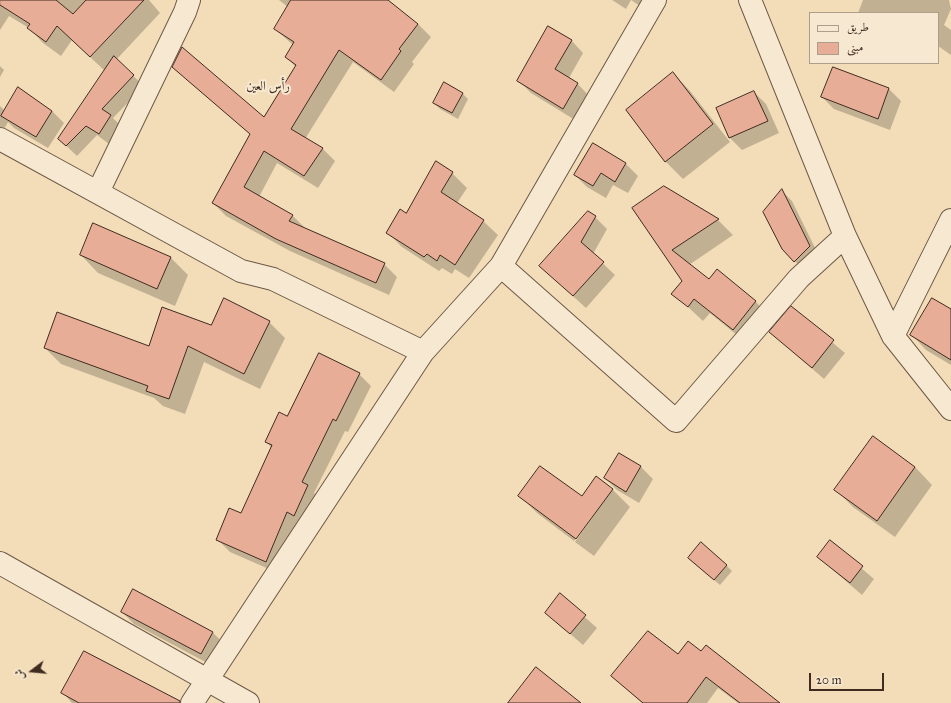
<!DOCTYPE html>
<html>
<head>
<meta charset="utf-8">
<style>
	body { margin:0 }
	#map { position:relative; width:951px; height:703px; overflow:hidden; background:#f3ddb8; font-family:"IM FELL Great Primer",Amiri,serif }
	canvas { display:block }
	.legend { position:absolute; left:809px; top:12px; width:130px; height:52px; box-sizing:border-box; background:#f7e9d1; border:1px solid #ae9d8b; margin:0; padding:5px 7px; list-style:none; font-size:12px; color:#402b21 }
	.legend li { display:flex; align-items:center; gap:8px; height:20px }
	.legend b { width:20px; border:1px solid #ae9d8b }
	.north { position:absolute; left:12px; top:651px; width:40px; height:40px; -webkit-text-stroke:3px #f7e9d1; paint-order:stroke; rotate:254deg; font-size:11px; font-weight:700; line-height:16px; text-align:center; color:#402b21 }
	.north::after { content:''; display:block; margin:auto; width:14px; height:18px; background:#402b21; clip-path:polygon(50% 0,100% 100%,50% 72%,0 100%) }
	.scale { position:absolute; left:809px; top:673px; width:75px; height:18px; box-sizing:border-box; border:2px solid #402b21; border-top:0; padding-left:5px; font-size:12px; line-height:14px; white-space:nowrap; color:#402b21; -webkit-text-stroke:3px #f7e9d1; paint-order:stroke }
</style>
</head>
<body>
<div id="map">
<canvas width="951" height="703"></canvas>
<ul class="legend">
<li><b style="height:5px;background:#f7e9d1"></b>طريق</li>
<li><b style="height:11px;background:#e8ad96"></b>مبنى</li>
</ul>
<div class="north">ش</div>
<div class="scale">20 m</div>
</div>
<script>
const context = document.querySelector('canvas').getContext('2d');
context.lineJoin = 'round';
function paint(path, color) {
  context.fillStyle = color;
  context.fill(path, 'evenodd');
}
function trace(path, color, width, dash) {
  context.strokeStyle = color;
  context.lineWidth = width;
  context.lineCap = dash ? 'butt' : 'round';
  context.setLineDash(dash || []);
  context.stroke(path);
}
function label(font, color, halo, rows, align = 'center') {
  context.font = font + ' "IM FELL Great Primer",Amiri,serif';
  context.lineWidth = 4;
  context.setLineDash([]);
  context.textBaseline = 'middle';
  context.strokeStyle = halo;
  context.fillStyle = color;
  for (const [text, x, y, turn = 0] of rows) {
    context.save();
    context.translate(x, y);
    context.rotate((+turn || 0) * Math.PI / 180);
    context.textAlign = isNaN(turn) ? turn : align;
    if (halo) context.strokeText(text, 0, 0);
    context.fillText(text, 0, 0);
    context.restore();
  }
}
const shadow = new Path2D(`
	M0,0H149L160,13L116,60L144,86L113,118L121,126L109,144L97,135L77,156L59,139L105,71L72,40L61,56L43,43L29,28L9,16L0,30Z
	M279,0H386L418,24L431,37L412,62L414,64L394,92L353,62L305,139L322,148L335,161L318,188L277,163L259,197L292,215L305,228L384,264L397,277L389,295L290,251L226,216L213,203L251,135L187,80L264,119L296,67L286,57L293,45L275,29L288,7Z
	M612,0H648L643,8L631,0L626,9Z
	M863,0H949L951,9L944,25L951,30V55L938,46V13H858Z
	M571,40L583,53L569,78L577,83L589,96L575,120L531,93L519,81Z
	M0,66L4,70L0,77Z
	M833,68L889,89L901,101L890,130L834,109L822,97Z
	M673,73L690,91L730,142L683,179L666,162L627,111Z
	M754,92L766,104L779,133L742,150L730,138L717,109Z
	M462,93L468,99L458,119L440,109L434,103Z
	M0,106L5,111H52L64,123L48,148L14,128L8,122L2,133L0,131Z
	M593,145L626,164L638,176L628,193L613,185L606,198L587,187L575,175Z
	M436,162L452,173L467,188L457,203L483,221L498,235L469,278L455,269L452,274L442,268L439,271L402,247L388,233L407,214Z
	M782,191L792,201L819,256L805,271L782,249Z
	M634,208L718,220L733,235L689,265L709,281L717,271L756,302L771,317L749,345L710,313L703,321L673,293L683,281Z
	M595,217L607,229L593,254L615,275L586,308L553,278Z
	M81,255L170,257L188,275L175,306L98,273Z
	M791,308L845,353L824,379L770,332Z
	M951,310V365L926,350L911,334Z
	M269,322L285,338L260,389L204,362L185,414L163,406L154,398L61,364L45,348L149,347L211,326Z
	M359,374L371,386L348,432L345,431L314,493L320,498L278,573L230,552L218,540L241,515L272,448L266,442L288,417Z
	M873,437L915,467L932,485L895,537L853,507L835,489Z
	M619,454L641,467L653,479L639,503L617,490L605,478Z
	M612,489L630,507L594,556L575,542L597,511L596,510L574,541L537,513L520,496L582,497Z
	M831,542L874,579L862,595L818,557Z
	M695,564L726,565L732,571L720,585Z
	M560,595L597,628L583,645L546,613Z
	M122,612L212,632L225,644L213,666L134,624Z
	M678,655L776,703H738L718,688L707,703H642L612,676Z
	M63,693L170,703H72Z`);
const building = new Path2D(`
	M0,0H56L73,14L86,0H144L90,57L57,26L46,42L27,28L30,24L0,5Z
	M291,0H388L418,24L399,49L401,51L381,80L339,50L291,129L323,148L304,176L264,151L244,187L293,215L289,221L385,263L376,283L276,239L212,203L250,134L172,67L182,47L264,117L296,65L285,57L294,42L274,29Z
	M548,26L572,40L555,69L578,83L563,109L517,81Z
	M114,56L134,75L102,109L111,115L99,134L86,126L66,146L58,139Z
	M833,67L889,88L878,119L821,97Z
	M673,72L713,124L665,162L626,110Z
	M444,82L463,93L452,113L433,103Z
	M18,87L52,111L36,137L1,116Z
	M754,91L768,121L729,138L716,108Z
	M593,143L626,163L615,182L601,173L593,186L574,175Z
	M436,161L453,172L441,192L484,220L455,265L440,255L437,261L427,254L424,257L386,233L400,209L406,213Z
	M664,186L719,219L672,250L709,279L717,269L756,301L733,330L694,299L688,307L671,294L682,281L632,208Z
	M782,189L810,246L794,262L782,249L763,212Z
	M588,211L596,216L581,242L604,262L573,296L539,266Z
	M93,223L171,257L157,289L80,255Z
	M224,298L270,321L244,374L188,346L169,399L146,391L148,386L44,348L57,312L149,346L162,307L211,325Z
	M932,298L951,309V360L910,335Z
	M791,306L834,340L812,368L769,332Z
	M319,353L360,373L336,421L333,419L302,482L308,485L294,516L287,512L266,562L216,540L229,508L241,513L272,445L265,442L279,412L287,416Z
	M873,436L915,467L877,521L834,490Z
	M619,453L641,466L626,492L604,478Z
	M540,466L582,496L596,476L613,489L576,539L518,496Z
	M830,540L863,566L850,583L817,557Z
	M701,542L727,565L714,580L688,558Z
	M133,589L213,632L201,654L121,612Z
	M560,593L586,615L570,634L545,613Z
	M648,631L678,654L688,641L701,651L706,645L780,703H740L706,677L687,703H643L611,676Z
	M84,651L180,701V703H79L61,693Z
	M536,667L581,703H508Z`);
const minor = new Path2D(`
	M655,0L501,266L676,421L799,278L845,236
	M750,0L845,236L893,336L951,409
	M0,139L241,271L273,279L423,352
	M98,192L185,12L189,0
	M893,336L951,220
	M0,563L248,703
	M192,703L423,352L501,266`);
const quarterNames = [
	["رأس العين",268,87]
];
paint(shadow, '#0003');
paint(building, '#e8ad96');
trace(building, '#402b21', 1);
trace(minor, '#6d5847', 24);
trace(minor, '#f7e9d1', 22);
label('13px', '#402b21', '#f7e9d1', quarterNames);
</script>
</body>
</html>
